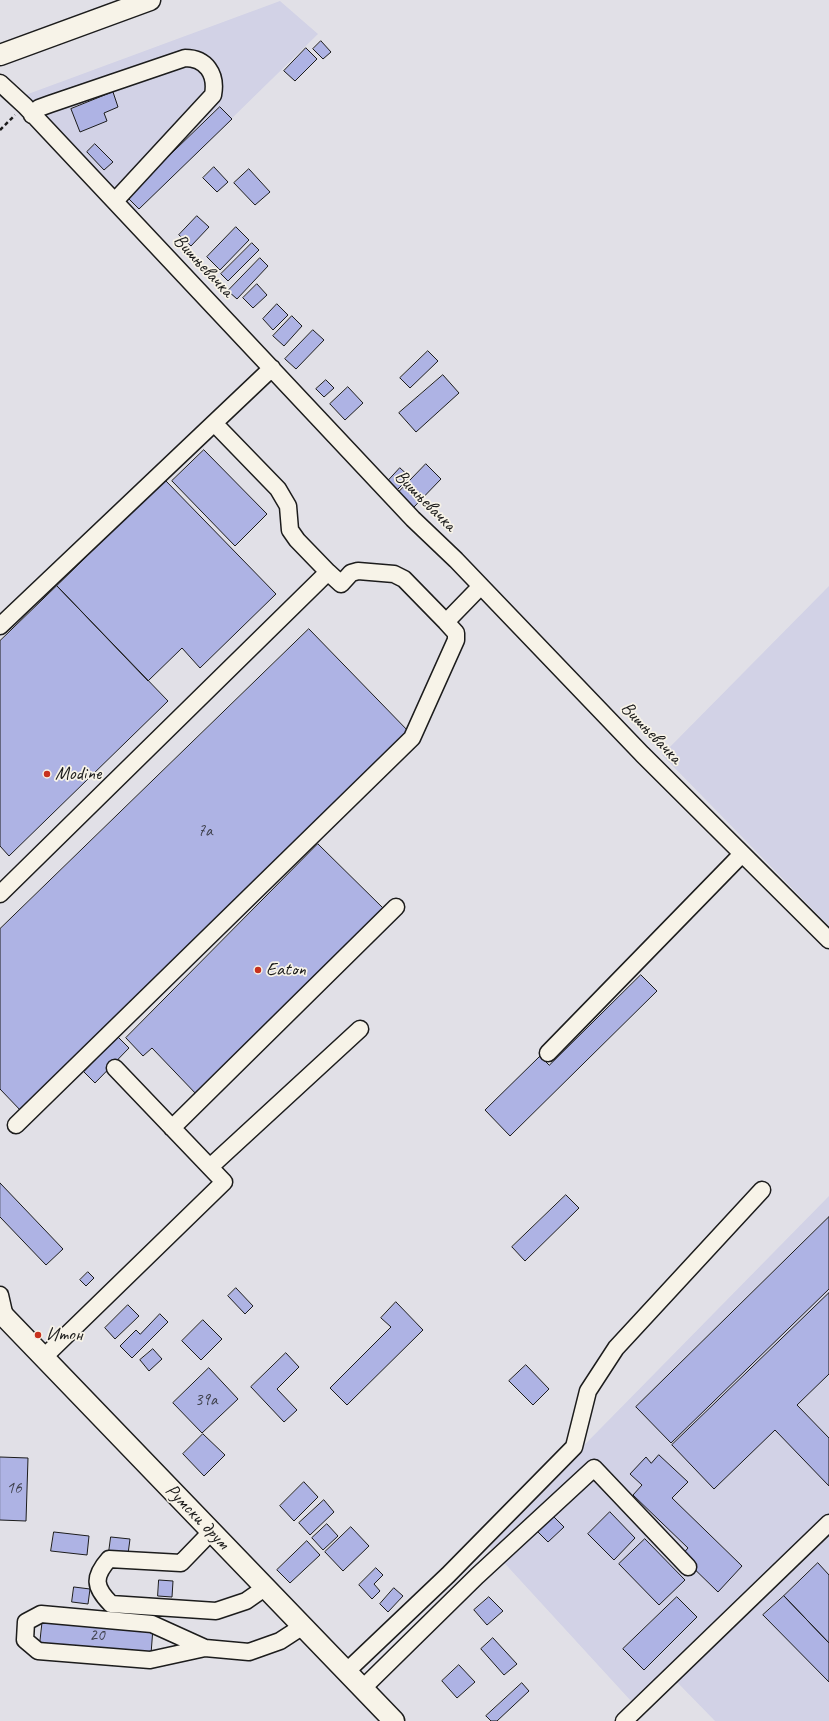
<!DOCTYPE html>
<html>
<head>
<meta charset="utf-8">
<style>
	body { margin:0 }
	canvas { display:block; background:#e1e0e7 }
</style>
</head>
<body>
<canvas width="829" height="1721"></canvas>
<script>
const context = document.querySelector('canvas').getContext('2d');
context.lineJoin = 'round';
function paint(path, color) {
  context.fillStyle = color;
  context.fill(path, 'evenodd');
}
function trace(path, color, width, dash) {
  context.strokeStyle = color;
  context.lineWidth = width;
  context.lineCap = dash ? 'butt' : 'round';
  context.setLineDash(dash || []);
  context.stroke(path);
}
function label(font, color, halo, rows, align = 'center') {
  context.font = font + ' Caveat,sans-serif';
  context.lineWidth = 3.5;
  context.setLineDash([]);
  context.textBaseline = 'middle';
  context.strokeStyle = halo;
  context.fillStyle = color;
  for (const [text, x, y, turn = 0] of rows) {
    context.save();
    context.translate(x, y);
    context.rotate((+turn || 0) * Math.PI / 180);
    context.textAlign = isNaN(turn) ? turn : align;
    if (halo) context.strokeText(text, 0, 0);
    context.fillText(text, 0, 0);
    context.restore();
  }
}
const built = new Path2D(`
	M280,1L318,34L133,215L20,97Z
	M829,586V926L662,755Z
	M829,1196V1721H715L675,1680L642,1713L487,1544Z`);
const building = new Path2D(`
	M321,41L331,52L323,59L313,49Z
	M306,48L317,59L295,81L284,71Z
	M113,92L118,107L104,113L107,121L80,132L71,109Z
	M220,107L232,119L139,209L127,197Z
	M95,144L113,162L104,170L87,152Z
	M214,167L228,182L217,192L203,178Z
	M249,169L270,192L255,205L234,183Z
	M197,216L209,227L191,246L179,235Z
	M236,227L249,240L220,270L207,257Z
	M252,243L259,250L228,281L221,274Z
	M260,258L268,266L237,299L228,291Z
	M257,284L267,295L253,308L243,298Z
	M277,304L288,315L273,330L263,319Z
	M292,316L302,326L284,346L273,336Z
	M313,330L324,340L296,369L285,359Z
	M428,351L438,361L410,388L400,378Z
	M443,375L459,393L416,432L399,413Z
	M326,380L334,388L324,397L316,389Z
	M348,387L363,403L345,420L330,404Z
	M204,450L267,514L235,546L172,481Z
	M426,464L441,479L413,508L398,493Z
	M400,468L410,477L397,490L388,481Z
	M165,480L276,594L200,668L182,648L148,681L57,586Z
	M57,586L168,701L9,856L0,846V641Z
	M309,629L411,734L22,1112L0,1089V929Z
	M318,844L383,908L198,1096L152,1048L143,1056L126,1038Z
	M641,975L657,991L510,1136L485,1110L540,1056L549,1065Z
	M118,1037L129,1048L95,1083L84,1072Z
	M0,1183L63,1249L46,1265L0,1217Z
	M566,1195L579,1208L525,1261L512,1247Z
	M829,1217V1289L671,1443L636,1407Z
	M88,1272L94,1278L86,1286L80,1280Z
	M236,1288L253,1306L245,1314L228,1296Z
	M829,1293V1374L797,1405L829,1438V1486L775,1430L714,1489L672,1445Z
	M396,1302L423,1330L347,1405L330,1388L391,1327L381,1318Z
	M128,1305L139,1316L115,1339L105,1328Z
	M160,1314L168,1322L132,1358L120,1346L136,1330L140,1334Z
	M203,1320L222,1339L201,1360L182,1341Z
	M153,1349L162,1359L149,1371L140,1360Z
	M286,1353L299,1367L277,1389L297,1410L284,1422L251,1387Z
	M526,1365L549,1389L533,1405L509,1381Z
	M209,1368L238,1399L202,1433L173,1403Z
	M203,1434L225,1455L204,1476L183,1454Z
	M659,1455L688,1482L672,1498L742,1566L718,1592L681,1556L688,1548L633,1495L642,1485L630,1474L646,1457L651,1463Z
	M0,1457L28,1458L26,1521L0,1520Z
	M304,1482L318,1497L294,1521L280,1506Z
	M324,1500L334,1512L310,1535L299,1523Z
	M610,1512L635,1538L614,1560L588,1534Z
	M551,1514L564,1527L548,1542L535,1529Z
	M327,1524L338,1536L323,1550L312,1538Z
	M351,1527L369,1546L343,1571L325,1552Z
	M54,1532L89,1536L87,1555L51,1551Z
	M111,1537L130,1539L128,1554L109,1552Z
	M645,1539L685,1580L659,1605L619,1564Z
	M307,1541L320,1555L290,1583L277,1570Z
	M818,1563L829,1575V1643L784,1596Z
	M376,1568L383,1575L374,1584L380,1591L372,1599L359,1585Z
	M159,1580L173,1581L172,1597L158,1596Z
	M74,1587L90,1589L88,1604L72,1602Z
	M394,1588L403,1596L388,1612L380,1604Z
	M784,1596L829,1643V1682L763,1615Z
	M489,1597L503,1611L487,1625L474,1610Z
	M677,1597L697,1617L644,1670L623,1649Z
	M43,1617L153,1628L151,1654L40,1644Z
	M493,1638L517,1664L504,1675L481,1649Z
	M459,1665L475,1682L457,1698L442,1681Z
	M522,1683L529,1691L497,1721H491L486,1716Z`);
const path = new Path2D(`
	M0,130L15,115`);
const minor = new Path2D(`
	M0,83L25,106L413,519L456,560L642,754L829,940
	M32,115L39,108L50,104L185,58C206,58 217,74 213,95L115,201
	M328,572L341,584L351,573L358,571L394,574L404,579L446,622L481,586
	M0,626L272,368
	M0,894L328,572L297,540L290,530L288,506L278,489L214,423
	M548,1053L742,854
	M16,1125L412,738L456,640V633L446,622
	M172,1128L396,907
	M210,1167L360,1029
	M0,1295L5,1317
	M43,1358L224,1182L115,1068
	M211,1532L181,1563L109,1559C93,1577 94,1587 111,1604L216,1611L246,1601L266,1587
	M205,1648L152,1624L41,1614L26,1622L25,1640L38,1651L150,1660L205,1648L249,1652L280,1641L303,1626
	M347,1671L448,1575L574,1447L588,1391L616,1348L762,1190
	M363,1688L477,1576L594,1468L688,1567
	M624,1721L829,1523`);
const major = new Path2D(`
	M0,55L150,0
	M0,1312L394,1721`);
const markers = [
	[47,774,4,"#c8321e"],
	[258,970,4,"#c8321e"],
	[38,1335,4,"#c8321e"]
];
const numberNames = [
	["7a",205,832],
	["39a",206,1401],
	["16",14,1489],
	["20",97,1636]
];
const streetNames = [
	["Вишњевачка",203,266,47],
	["Вишњевачка",425,501,45],
	["Вишњевачка",651,733,46],
	["Румски друм",197,1517,46]
];
const poiNames = [
	["Modine",55,774],
	["Eaton",266,970],
	["Итон",46,1335]
];
paint(built, '#d2d2e6');
paint(building, '#aeb3e4');
trace(building, '#1c1c1c', 1);
trace(minor, '#1c1c1c', 19);
trace(major, '#1c1c1c', 23);
trace(path, '#1c1c1c', 2.5, [4, 3]);
trace(minor, '#f7f3e8', 16);
trace(major, '#f7f3e8', 20);
for (const [x, y, r, color] of markers) {
  const dot = new Path2D();
  dot.arc(x, y, r, 0, 2 * Math.PI);
  context.fillStyle = color;
  context.fill(dot);
  trace(dot, '#f7f3e8', 1.5);
}
label('17px', '#40424e', null, numberNames);
label('19px', '#1c1c1c', '#f7f3e8', streetNames);
label('19px', '#1c1c1c', '#f7f3e8', poiNames, 'left');
</script>
</body>
</html>
